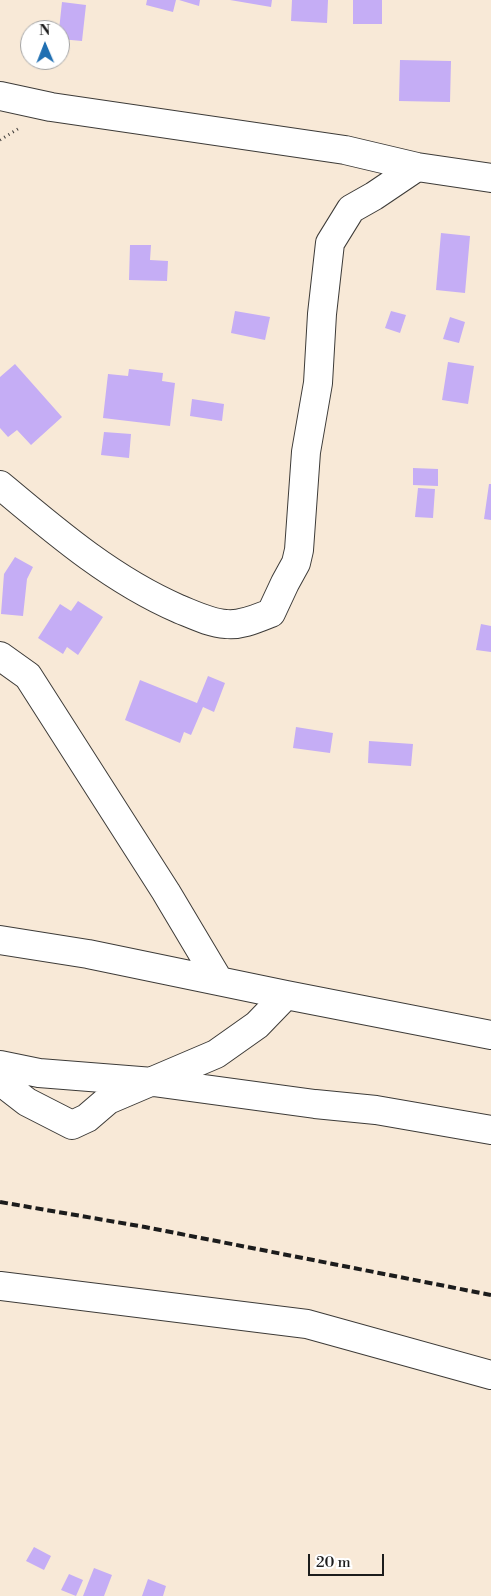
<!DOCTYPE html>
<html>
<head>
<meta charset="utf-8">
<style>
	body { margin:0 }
	#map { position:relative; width:491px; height:1596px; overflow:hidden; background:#f8e9d7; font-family:"Libre Bodoni",serif }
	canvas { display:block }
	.north { position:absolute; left:20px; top:20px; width:50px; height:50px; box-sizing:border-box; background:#fff; border:1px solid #a4a4a4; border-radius:50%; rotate:359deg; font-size:14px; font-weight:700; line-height:20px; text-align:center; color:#1c1c1c }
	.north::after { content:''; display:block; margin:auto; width:18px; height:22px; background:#1f6fb2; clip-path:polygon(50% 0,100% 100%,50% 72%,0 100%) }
	.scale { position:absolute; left:308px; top:1554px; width:76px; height:22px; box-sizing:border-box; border:2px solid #1c1c1c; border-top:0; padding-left:6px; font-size:15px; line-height:18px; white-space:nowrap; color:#1c1c1c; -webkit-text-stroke:4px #fff; paint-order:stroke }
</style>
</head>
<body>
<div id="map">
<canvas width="491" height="1596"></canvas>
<div class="north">N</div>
<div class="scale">20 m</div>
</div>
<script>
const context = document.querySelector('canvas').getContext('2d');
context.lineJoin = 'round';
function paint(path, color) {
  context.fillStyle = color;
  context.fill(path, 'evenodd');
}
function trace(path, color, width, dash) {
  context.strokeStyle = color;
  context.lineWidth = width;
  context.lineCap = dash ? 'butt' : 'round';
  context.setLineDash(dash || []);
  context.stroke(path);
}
const building = new Path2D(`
	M147,0H176L173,12L146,5Z
	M179,0H200L199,6Z
	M230,0H272L271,7Z
	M292,0H328L327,23L291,21Z
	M353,0H382V24H353Z
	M62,2L86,5L82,41L60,39L59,30Z
	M400,60L451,61L450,102L399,101Z
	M441,233L470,236L465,293L436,290Z
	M130,245H151L150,260L168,261L167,281L129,280Z
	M235,311L270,317L265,340L231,333Z
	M391,311L406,315L400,333L385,328Z
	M450,317L465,322L459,343L443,339Z
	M448,362L474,366L468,404L442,400Z
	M15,364L62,417L31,445L17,430L8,437L0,428V377Z
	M129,369L163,373L162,381L175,383L170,426L103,418L108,374L128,376Z
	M192,399L224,404L222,421L190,416Z
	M104,432L131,434L129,458L101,455Z
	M413,468L438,469V486L413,485Z
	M489,484H491V520L484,519Z
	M418,488L435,489L433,518L415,517Z
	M15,557L33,567L27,579L23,616L1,614L4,574Z
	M78,601L103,617L78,655L67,647L63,654L38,638L60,604L71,611Z
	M481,624L491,626V652L476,650Z
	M208,676L225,683L214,712L203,707L191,735L184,732L180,743L125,720L140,680L197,703Z
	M296,727L333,733L330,753L293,748Z
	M369,741L413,744L411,766L368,763Z
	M34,1547L51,1556L44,1570L26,1561Z
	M94,1568L112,1575L104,1596H83Z
	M69,1574L83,1580L76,1596L61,1590Z
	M148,1579L166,1586L163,1596H142Z`);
const path = new Path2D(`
	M0,140L21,127`);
const minor = new Path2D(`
	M0,96L51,107L345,150L417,167L491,178
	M0,485C56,532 112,580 179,609C194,615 210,623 226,624C241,626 258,618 271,613L285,583L296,563L299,550L306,452L318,383L322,314L330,243L351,209L374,196L417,167
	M0,656L28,676L166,892L219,981
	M0,940L88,954L286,995L491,1035
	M0,1065L39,1073L153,1082L315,1104L376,1110L491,1130
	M0,1081L27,1102L72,1125L87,1118L108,1100L216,1054L257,1025L286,995
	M0,1286L307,1324L491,1375`);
const rail = new Path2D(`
	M0,1202L145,1227L491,1295`);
paint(building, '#c5adf5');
trace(minor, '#3d3b38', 30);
trace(path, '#3d3b38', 3, [1, 4]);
trace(minor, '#fff', 28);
trace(rail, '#1c1c1c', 4, [8, 4]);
</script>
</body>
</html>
